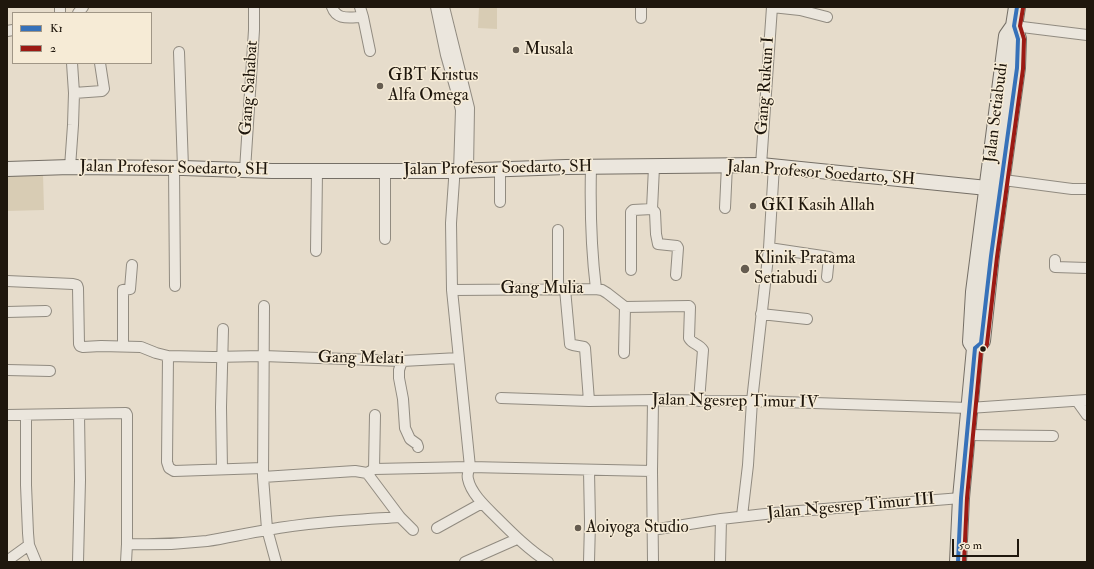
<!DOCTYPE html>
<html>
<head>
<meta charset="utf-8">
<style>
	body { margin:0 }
	#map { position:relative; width:1094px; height:569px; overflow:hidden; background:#e6dccb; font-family:"IM FELL Double Pica",serif }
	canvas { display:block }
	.frame { position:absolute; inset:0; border:8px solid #1f170d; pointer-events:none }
	.legend { position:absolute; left:12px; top:12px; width:140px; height:52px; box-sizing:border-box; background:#f6ebd6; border:1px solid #a09686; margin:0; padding:5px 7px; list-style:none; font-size:12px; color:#1f170d }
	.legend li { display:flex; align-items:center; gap:8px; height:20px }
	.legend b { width:20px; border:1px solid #a09686 }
	.scale { position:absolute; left:952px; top:539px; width:67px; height:18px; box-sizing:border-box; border:2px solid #1f170d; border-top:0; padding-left:5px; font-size:12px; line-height:14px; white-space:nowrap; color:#1f170d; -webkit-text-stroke:3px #f6ebd6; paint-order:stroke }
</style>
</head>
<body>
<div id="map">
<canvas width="1094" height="569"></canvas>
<div class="frame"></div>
<ul class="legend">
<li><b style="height:5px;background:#3671b9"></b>K1</li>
<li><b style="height:5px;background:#9c1a13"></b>2</li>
</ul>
<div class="scale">50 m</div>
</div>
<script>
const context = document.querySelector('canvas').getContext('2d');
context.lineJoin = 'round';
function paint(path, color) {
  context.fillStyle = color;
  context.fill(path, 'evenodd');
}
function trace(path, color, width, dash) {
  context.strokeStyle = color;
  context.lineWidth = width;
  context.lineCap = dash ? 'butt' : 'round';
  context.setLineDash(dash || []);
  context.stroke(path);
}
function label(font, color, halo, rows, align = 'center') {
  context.font = font + ' "IM FELL Double Pica",serif';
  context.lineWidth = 3;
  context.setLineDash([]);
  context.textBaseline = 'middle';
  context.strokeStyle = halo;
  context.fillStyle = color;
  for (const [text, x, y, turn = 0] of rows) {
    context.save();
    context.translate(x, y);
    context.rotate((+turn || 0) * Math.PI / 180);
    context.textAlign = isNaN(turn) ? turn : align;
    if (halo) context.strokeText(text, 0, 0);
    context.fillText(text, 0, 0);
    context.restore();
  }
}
const green = new Path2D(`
	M479,7H497V29L478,28Z
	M43,174L44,210L7,211V175Z`);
const minor = new Path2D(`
	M60,7V13
	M332,7C337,21 350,17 363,17L360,7
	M436,7L446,55L456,90L461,110L459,171
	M444,7L469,108L468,170
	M772,7L800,10L827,17
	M78,13L83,7
	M363,17L370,51
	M641,18V7
	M1014,26L1087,35
	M7,31L13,30
	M179,52L183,168
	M72,63L74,93L102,91L104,89L100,63
	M761,165L772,7
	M70,167L73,125L74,93
	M591,167C590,208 591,248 596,289
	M174,168L175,286
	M500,169V202
	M245,170L254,30V7
	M454,171V180L451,223L452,290L470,467C468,471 467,475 468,479C471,494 487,508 497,518C513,534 529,550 548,562
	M996,179L1072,189H1087
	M725,208L727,165
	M652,209L655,212L656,234L658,244L677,246L678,248L676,275
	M385,239V171
	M769,248L829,257L827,277
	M316,251L317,171
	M1055,260V267L1087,268
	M631,270V212L633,210L652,209L654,167
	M7,281L73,284L77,285L78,288L79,344L80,346L83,347L101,346L141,347L156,353L168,356L213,357L263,356L402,361L459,358
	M558,289V230
	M565,289L570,344L573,345L584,347L585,348L589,401
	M452,290L596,289L602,290L607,293L625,307L689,306L690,307L689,338C692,344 699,344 703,350L699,401
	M264,306L263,477L267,529L276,562
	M7,312L46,311
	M761,314L807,319
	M123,346V290L130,289L132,265
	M624,353L625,307
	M168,356L167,462L169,468L174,471L263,468
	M402,361L399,370V378L403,399L405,428L410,439L417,444L418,447
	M7,370L50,371
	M501,398L589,401L653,400L752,401L969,408L1087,400
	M1077,401L1087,415
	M7,415L126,413L127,415V544L126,562
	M26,415V485L28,533L29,545L36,562
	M966,435L1053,436
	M222,469L221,407L223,329
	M374,469L470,467L652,471
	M369,472L374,469L375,415
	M263,477L355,471L367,473L400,517L413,530
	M742,516L748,465L752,401L769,248L774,166
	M437,528L482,503
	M652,530L721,519L774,513L961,498
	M127,544C154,545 180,544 207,541C227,538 247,533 267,530C311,522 356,520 400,517
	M7,562L11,558L29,545
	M78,562L80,480L79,414
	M465,562L517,539
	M589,562L590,522L589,471
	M653,562L652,471L653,400
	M720,562L721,519`);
const secondary = new Path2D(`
	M7,169L70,167L183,168L272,171H454L566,167L761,165L997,189`);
const trunk = new Path2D(`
	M982,341L991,256L1017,68L1018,39L1014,26
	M958,562L961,498L975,348L971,342L974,292L1007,36L1014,26L1017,7`);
const bus1 = new Path2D(`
	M958,562L961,498L975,348L981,343L991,256L1017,68L1018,39L1014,26L1017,7`);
const bus2 = new Path2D(`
	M964,562L967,498L981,351L986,347L987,344L997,257L1023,69L1024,39L1020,26L1023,8`);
const markers = [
	[516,50,4,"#655c50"],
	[380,86,4,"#655c50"],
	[753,206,4,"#655c50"],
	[745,269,5,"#655c50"],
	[983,349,3.5,"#1f170d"],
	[578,528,4,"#655c50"]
];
const poiNames = [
	["Musala",524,50],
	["GBT Kristus",388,76],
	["Alfa Omega",388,96],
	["GKI Kasih Allah",761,206],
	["Klinik Pratama",754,259],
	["Setiabudi",754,279],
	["Aoiyoga Studio",586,528]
];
const streetNames = [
	["Gang Rukun I",766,86,-86],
	["Gang Sahabat",250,88,-86],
	["Jalan Setiabudi",997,113,-83],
	["Jalan Profesor Soedarto, SH",174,169,1],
	["Jalan Profesor Soedarto, SH",498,169,-1],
	["Jalan Profesor Soedarto, SH",821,174,4],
	["Gang Mulia",542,289],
	["Gang Melati",361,359,1],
	["Jalan Ngesrep Timur IV",735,402,1],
	["Jalan Ngesrep Timur III",851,507,-5]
];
paint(green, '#d8ccb4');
trace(minor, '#918b80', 12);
trace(secondary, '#756f66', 16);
trace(trunk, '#756f66', 18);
trace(minor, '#ebe6dd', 10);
trace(secondary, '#ebe6dd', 14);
trace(trunk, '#e7e2d8', 16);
trace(bus1, '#3671b9', 4);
trace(bus2, '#9c1a13', 4);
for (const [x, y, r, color] of markers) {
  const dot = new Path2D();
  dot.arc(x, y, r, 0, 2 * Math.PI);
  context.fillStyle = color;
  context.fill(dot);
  trace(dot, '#f6ebd6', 1.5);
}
label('17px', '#1f170d', '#f6ebd6', poiNames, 'left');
label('17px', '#1f170d', '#f6ebd6', streetNames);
</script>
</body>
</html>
